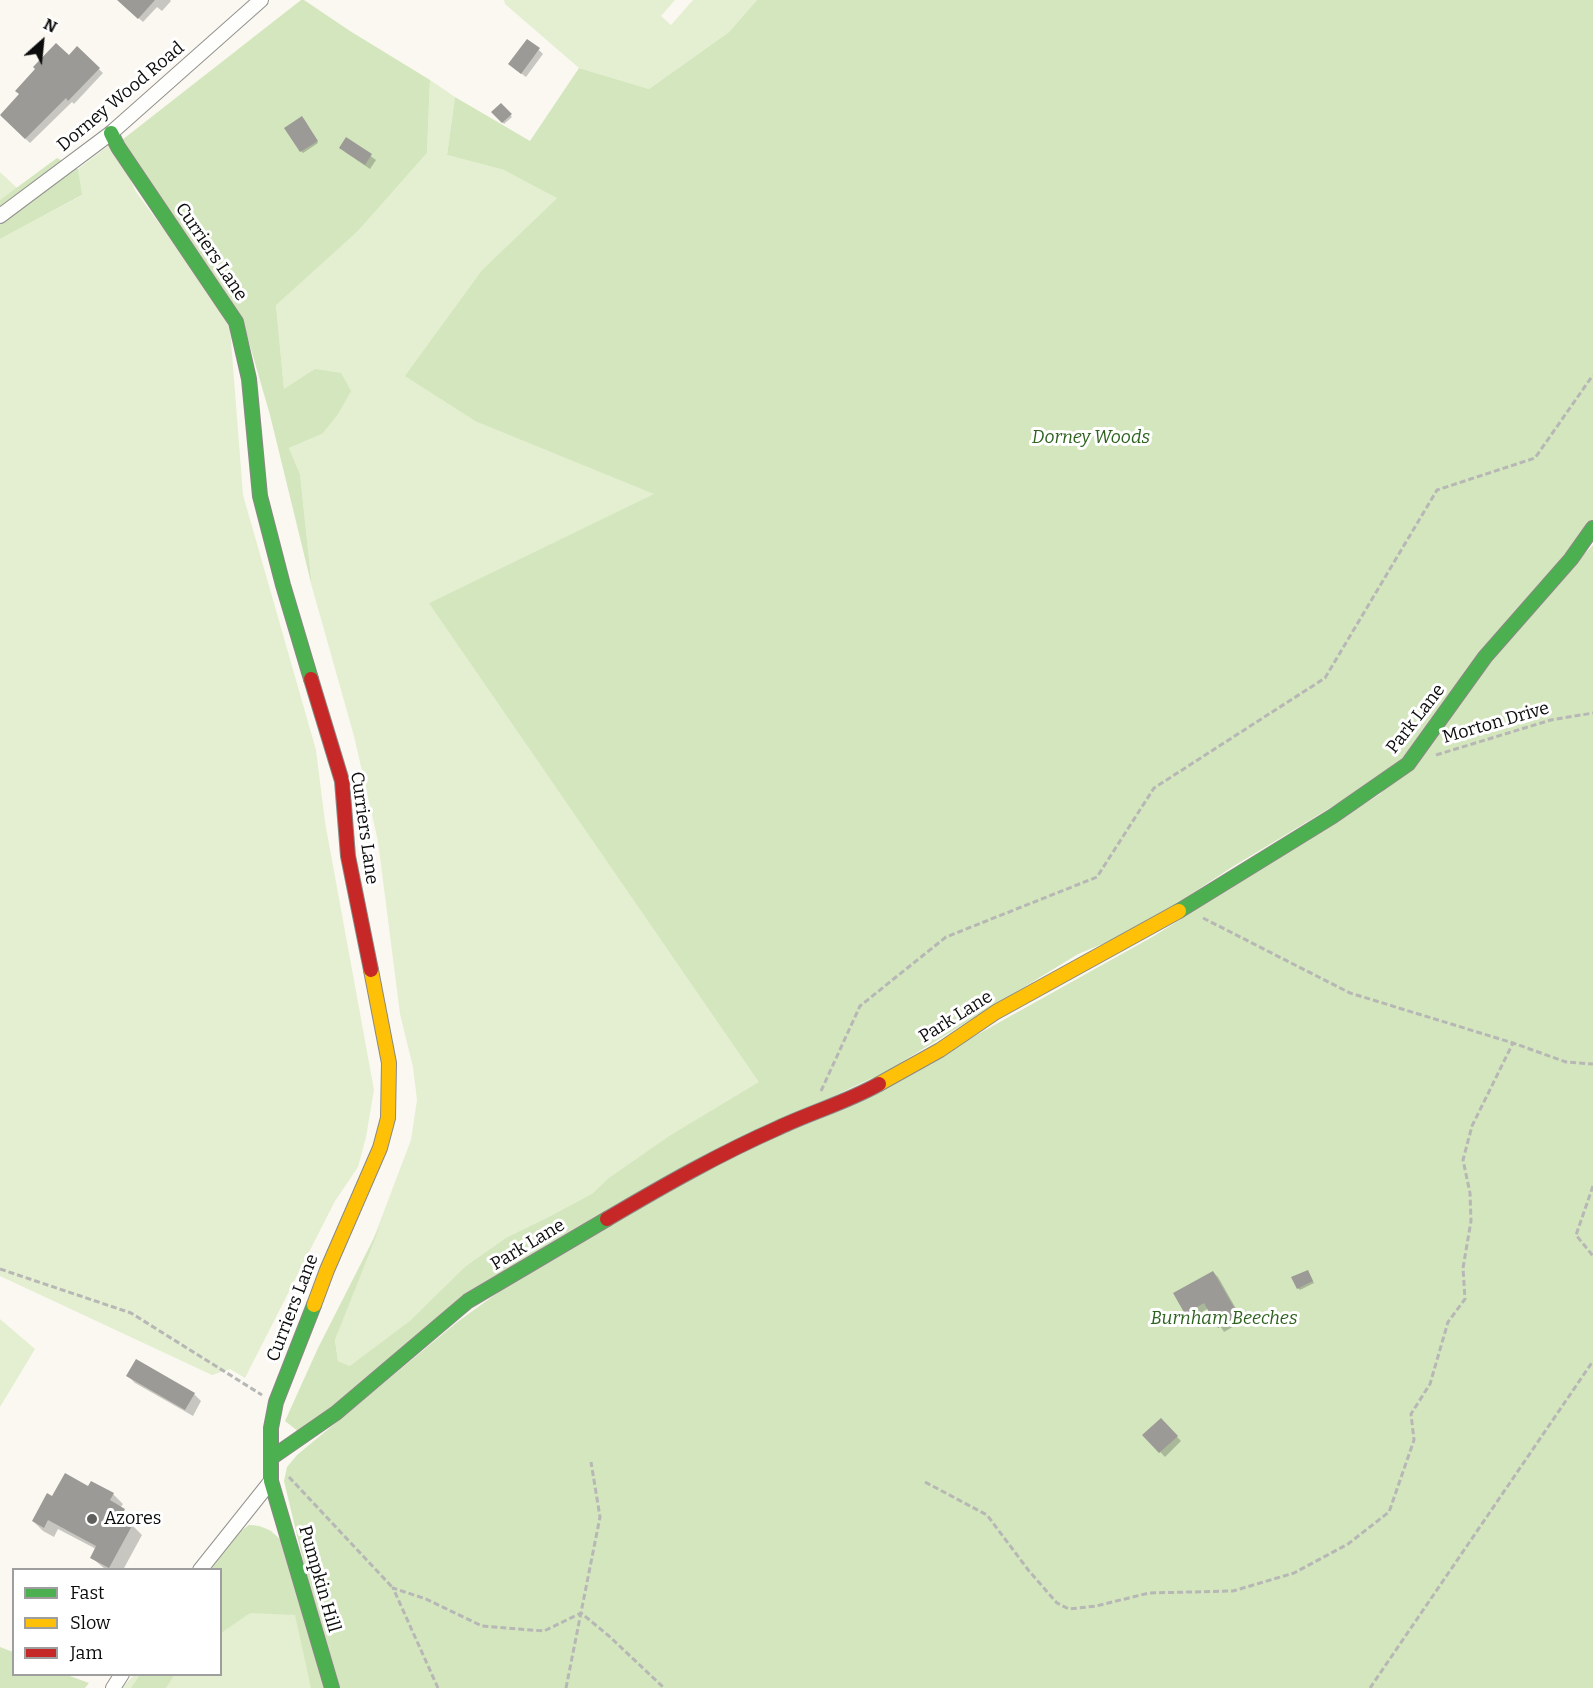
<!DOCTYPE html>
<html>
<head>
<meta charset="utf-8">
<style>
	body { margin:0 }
	#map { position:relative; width:1593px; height:1688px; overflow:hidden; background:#faf8f0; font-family:Bitter,serif }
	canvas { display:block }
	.legend { position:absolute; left:12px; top:1568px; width:210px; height:108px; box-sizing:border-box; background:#fff; border:2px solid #9e9e9e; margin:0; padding:8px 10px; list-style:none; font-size:18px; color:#0c0c0c }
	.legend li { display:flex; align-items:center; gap:12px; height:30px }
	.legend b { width:30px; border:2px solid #9e9e9e }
	.north { position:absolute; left:12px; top:12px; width:60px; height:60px; -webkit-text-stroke:4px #fff; paint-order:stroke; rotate:27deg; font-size:16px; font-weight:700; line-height:24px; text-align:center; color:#0c0c0c }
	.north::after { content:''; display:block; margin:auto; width:21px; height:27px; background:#0c0c0c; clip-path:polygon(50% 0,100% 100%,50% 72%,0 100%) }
</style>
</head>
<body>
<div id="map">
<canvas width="1593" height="1688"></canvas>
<ul class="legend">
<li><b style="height:8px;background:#4caf50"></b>Fast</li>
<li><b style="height:8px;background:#ffc107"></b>Slow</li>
<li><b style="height:8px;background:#c62828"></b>Jam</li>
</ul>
<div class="north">N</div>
</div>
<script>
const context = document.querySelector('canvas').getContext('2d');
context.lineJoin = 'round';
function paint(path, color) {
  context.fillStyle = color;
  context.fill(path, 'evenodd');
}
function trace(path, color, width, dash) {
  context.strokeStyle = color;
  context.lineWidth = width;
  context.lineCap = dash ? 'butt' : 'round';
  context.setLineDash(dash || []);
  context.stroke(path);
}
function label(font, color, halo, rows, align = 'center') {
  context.font = font + ' Bitter,serif';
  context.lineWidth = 6;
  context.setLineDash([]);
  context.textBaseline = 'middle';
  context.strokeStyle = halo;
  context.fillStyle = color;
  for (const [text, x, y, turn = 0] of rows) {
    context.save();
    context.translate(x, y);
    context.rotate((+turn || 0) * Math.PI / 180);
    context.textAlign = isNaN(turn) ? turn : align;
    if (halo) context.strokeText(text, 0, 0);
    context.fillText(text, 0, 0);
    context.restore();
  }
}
const green = new Path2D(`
	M504,0H675L661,16L671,25L693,0H757L729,32L649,89L579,68L505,4Z
	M430,80L455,97L447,155L504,170L558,197L483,269L477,422L655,494L429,603L1363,788L1232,867L1138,929L1078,954L1038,978L713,1153L291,1426L350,1366L338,1361L335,1340L411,1140L417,1100L413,1067L400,1014L378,841L354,736L312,587L300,474L289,448L322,434L284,390L276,304L358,231L427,153Z
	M113,142L136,192L193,269L230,328L243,495L316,750L325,822L374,1090L366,1137L358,1167L335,1201L245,1378L230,1369L212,1375L0,1276V239L81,196L78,169Z
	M0,172L17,188L0,200Z
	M0,1319L35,1349L0,1407Z
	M249,1525L260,1526L272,1531L328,1688H122L134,1675L220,1674V1570L211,1569L232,1538Z`);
const forest = new Path2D(`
	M301,0H304L350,31L430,80L427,153L358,231L276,305L284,389L315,369L341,373L351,391L338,414L322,434L289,448L300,474L312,587L270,415L244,325L122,140Z
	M757,0H1593V521L1403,760L1363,788L1232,867L1138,929L1078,954L887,1071L713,1153L592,1218L299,1432L285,1421L318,1348L380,1226L335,1340L338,1361L350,1366L410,1321L465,1267L506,1238L547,1218L592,1194L609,1178L671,1135L759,1082L429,603L654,494L477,422L405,376L483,269L557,198L504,170L447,155L455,97L530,141L579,68L649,89L729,32Z
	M57,158L78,169L82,195L0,239V200Z
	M1593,545V1688H337L307,1577L284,1481L287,1467L297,1455L456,1323L518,1278L740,1151L842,1110L1154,936L1380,794L1555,584Z
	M249,1525C265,1526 272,1531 283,1542L328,1688H311L295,1615L250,1613L221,1633L220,1570H211L232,1538Z
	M0,1647L13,1652L14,1674L67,1675L89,1683L85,1688H0Z
	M140,1675V1674L174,1675L166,1688H131Z`);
const shadow = new Path2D(`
	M123,0H170L171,1L162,11L157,7L143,22L121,2Z
	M78,49L103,73L74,104L72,102L30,143L1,116Z
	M539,50L543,54L526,77L515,69Z
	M501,105L512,117L504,124L494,112Z
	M304,119L318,143L303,153L301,151Z
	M347,139L376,160L370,169L345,152Z
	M1213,1272L1218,1277L1243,1321L1224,1332L1209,1308L1191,1318L1186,1313Z
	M1309,1273L1314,1283L1300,1290L1298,1288Z
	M137,1361L194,1394L201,1401L193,1416L135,1383L128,1376Z
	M1161,1420L1181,1441L1165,1457L1144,1435Z
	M89,1488L113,1494L123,1504L120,1508L134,1520L131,1524L142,1535L123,1570H106L91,1557L96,1549L58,1529L54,1537L43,1531L33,1521L53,1498Z`);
const building = new Path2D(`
	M117,0H155L138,19Z
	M527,39L540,48L521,74L508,64Z
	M56,43L69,55L77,46L100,68L68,101L66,98L25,139L0,115L19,94L15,91L35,69L33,67Z
	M501,103L512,114L502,123L491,112Z
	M302,116L318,141L300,152L284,128Z
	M346,137L372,154L365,165L339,148Z
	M1308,1270L1313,1281L1297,1289L1291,1277Z
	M1213,1271L1239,1316L1218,1328L1204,1303L1185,1314L1173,1293Z
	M136,1359L195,1393L185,1410L126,1376Z
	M1161,1418L1178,1436L1159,1453L1142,1435Z
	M65,1473L88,1486L91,1481L114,1493L110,1500L125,1509L121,1517L133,1524L109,1568L90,1558L96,1546L48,1520L44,1528L32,1521L47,1493L52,1496Z`);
const path = new Path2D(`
	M1436,755L1551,720L1593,713
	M1203,918L1350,993L1513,1043L1566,1062L1593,1064
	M821,1091L860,1006L946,937L1097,877L1154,788L1325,678L1437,490L1535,458L1593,375
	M1593,1186L1576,1235L1593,1256
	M0,1269L131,1313L262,1395
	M289,1477L393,1588
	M925,1482L987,1515L1029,1571L1057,1603L1069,1609L1096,1606L1149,1593L1233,1591L1294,1573L1348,1544L1389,1512L1414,1440L1411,1414L1430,1384L1448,1322L1465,1299L1463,1268L1471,1221L1470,1193L1463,1160L1472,1126L1513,1043
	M438,1688L393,1588L426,1599L482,1626L544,1631L581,1613L609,1636L664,1688
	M566,1688L600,1517L591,1462
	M1370,1688L1593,1361`);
const street = new Path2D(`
	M0,216L111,133L261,0
	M200,1570L271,1481
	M113,1688L122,1674`);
const fast = new Path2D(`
	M111,133L118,147L236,322L249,379L260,496L283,585L311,679
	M1179,911L1333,816L1408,764L1485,657L1571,559L1593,528
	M314,1305L276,1402L271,1428V1481L332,1688
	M271,1458L336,1413L468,1301L607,1219`);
const slow = new Path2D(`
	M879,1084L940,1050L996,1012L1179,911
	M314,1305L327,1270L380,1148L388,1118L389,1063L371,970`);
const jam = new Path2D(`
	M311,679L342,781L348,856L371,970
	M607,1219C663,1186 719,1154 778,1128C812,1112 847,1102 879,1084`);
const markers = [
	[92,1519,6,"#5f5f5c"]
];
const streetNames = [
	["Dorney Wood Road",121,97,-40],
	["Curriers Lane",211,252,56],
	["Park Lane",1416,719,-52],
	["Morton Drive",1496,723,-16],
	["Curriers Lane",364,828,82],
	["Park Lane",956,1017,-32],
	["Park Lane",528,1245,-31],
	["Curriers Lane",293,1308,-69],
	["Pumpkin Hill",319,1579,74]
];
const parkNames = [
	["Dorney Woods",1091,438],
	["Burnham Beeches",1224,1319]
];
const poiNames = [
	["Azores",104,1519]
];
paint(green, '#e3efd0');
paint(forest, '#d4e6be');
paint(shadow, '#0003');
paint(building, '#9c9a96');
trace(street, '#93928f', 16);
trace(fast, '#8a8985', 16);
trace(slow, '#8a8985', 16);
trace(jam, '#8a8985', 16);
trace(path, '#b7b7b5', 3, [6, 3]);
trace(street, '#fefefd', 14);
trace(fast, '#4caf50', 14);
trace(slow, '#ffc107', 14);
trace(jam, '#c62828', 14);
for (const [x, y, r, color] of markers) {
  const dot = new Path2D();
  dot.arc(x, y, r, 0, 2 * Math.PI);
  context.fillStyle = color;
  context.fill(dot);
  trace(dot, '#fff', 2);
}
label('18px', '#0c0c0c', '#fff', streetNames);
label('italic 18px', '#2d621e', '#fff', parkNames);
label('18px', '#0c0c0c', '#fff', poiNames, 'left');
</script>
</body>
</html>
